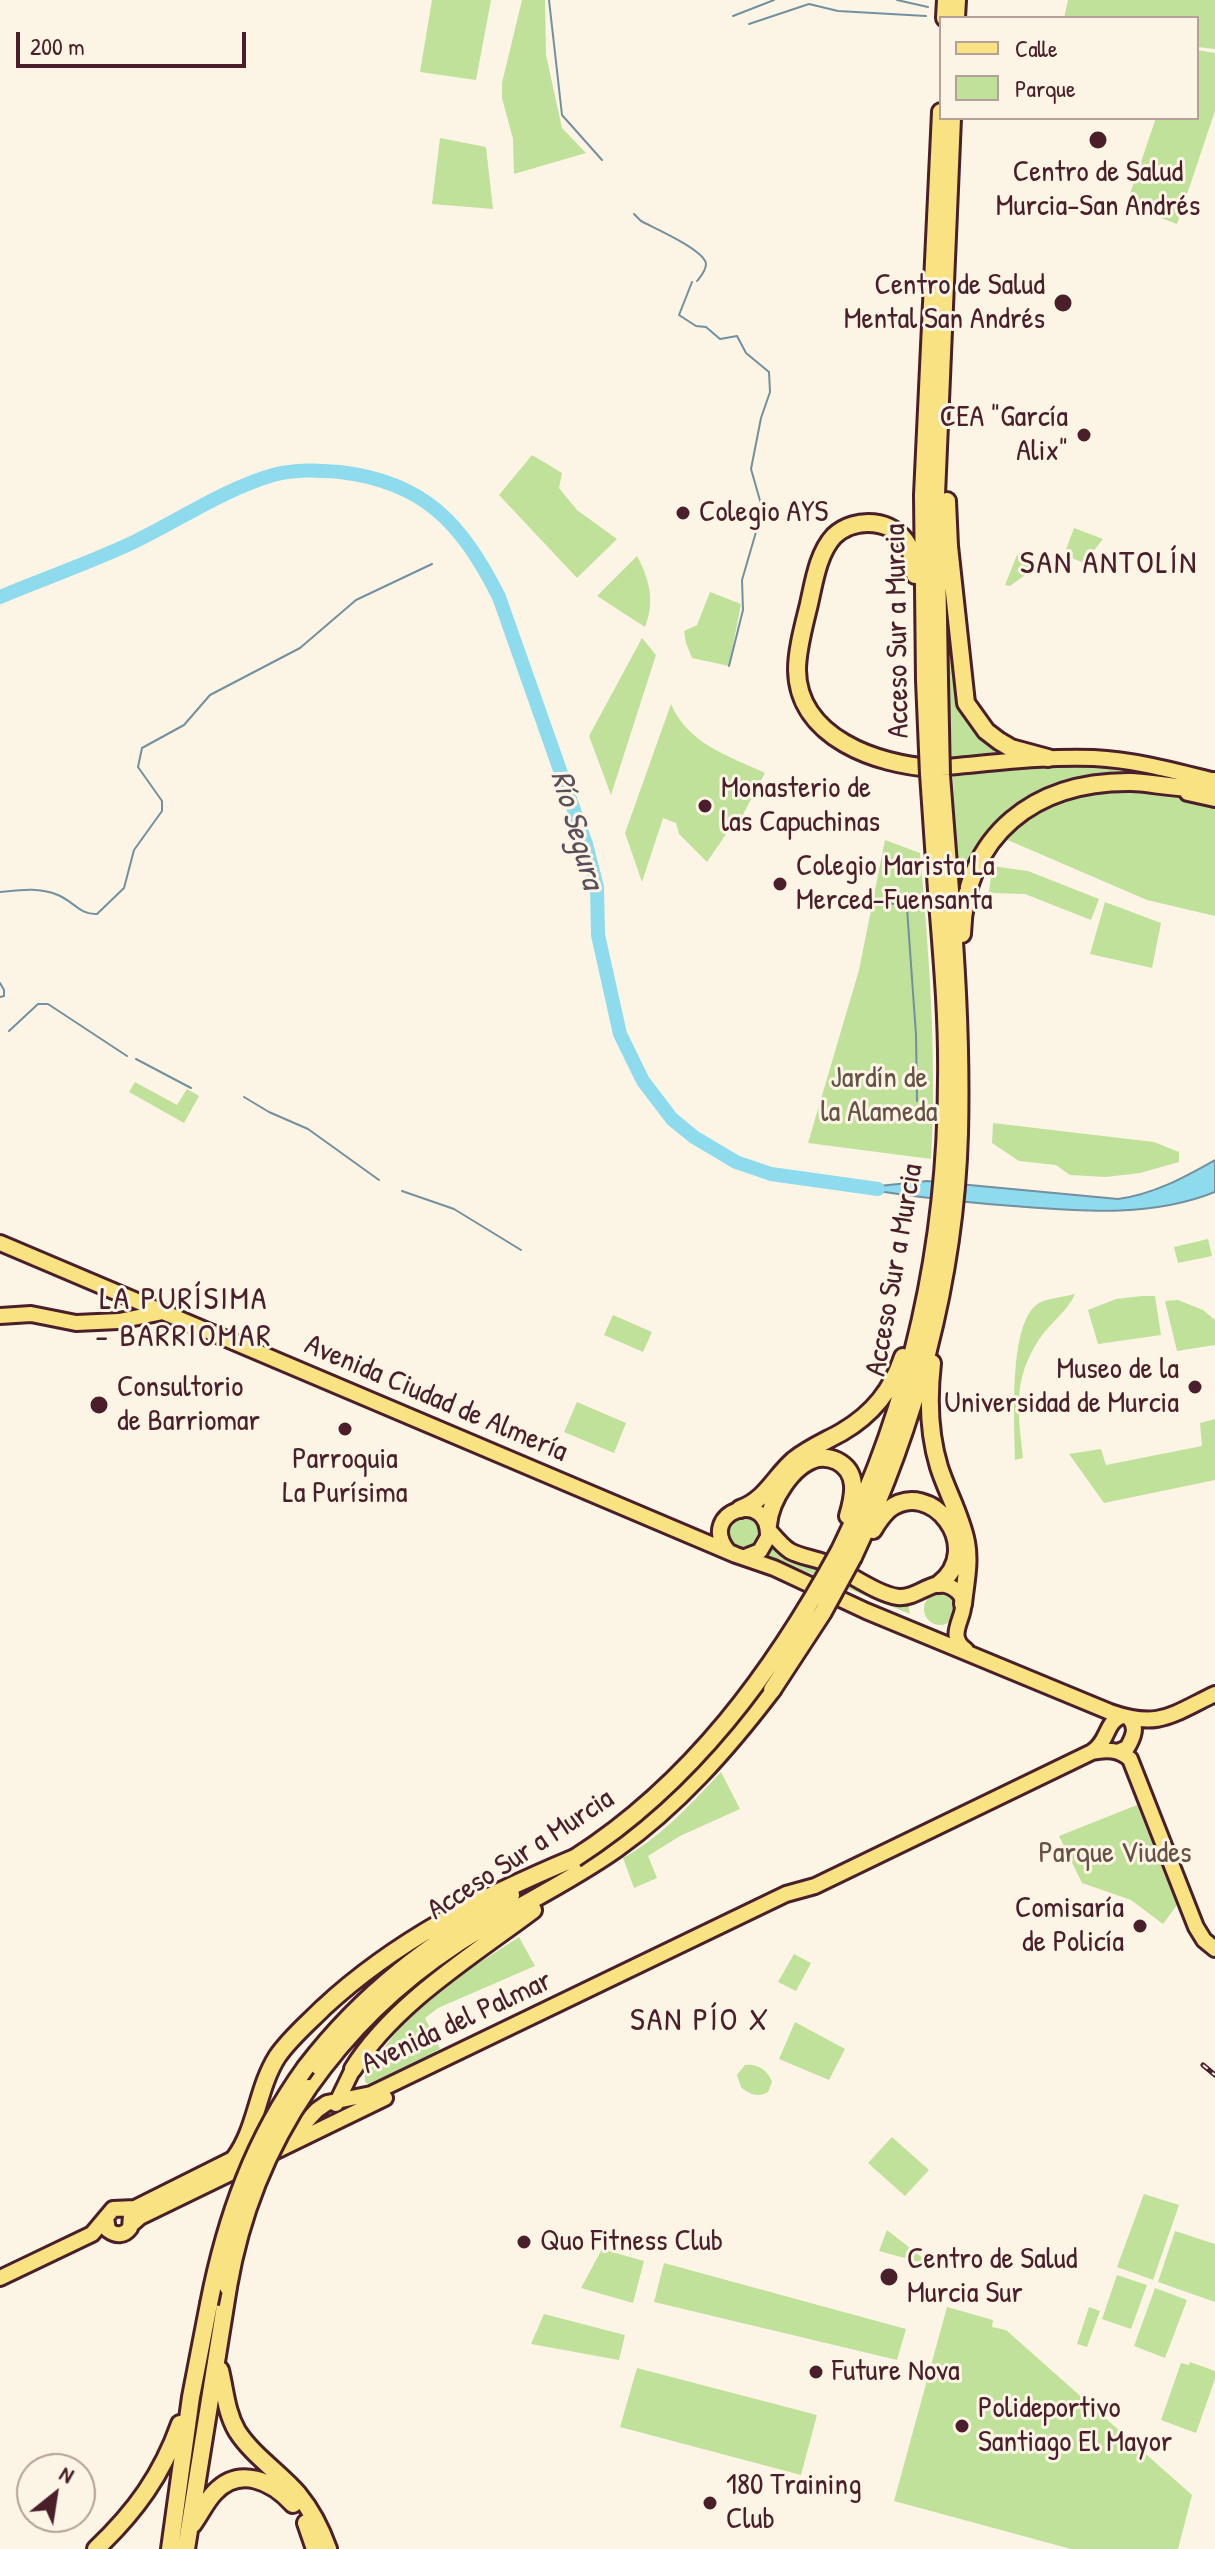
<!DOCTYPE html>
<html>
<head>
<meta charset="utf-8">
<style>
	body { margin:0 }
	#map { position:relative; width:1215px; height:2549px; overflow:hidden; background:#fcf5e5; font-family:"Patrick Hand",sans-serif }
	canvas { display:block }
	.legend { position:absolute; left:939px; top:16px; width:260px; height:104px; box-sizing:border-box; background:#fcf5e5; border:2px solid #b59f9b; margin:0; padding:10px 14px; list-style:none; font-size:24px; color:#4a1f2b }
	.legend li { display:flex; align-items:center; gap:16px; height:40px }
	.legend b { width:40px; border:2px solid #b59f9b }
	.north { position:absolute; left:16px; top:2453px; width:80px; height:80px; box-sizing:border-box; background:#fcf5e5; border:2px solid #b59f9b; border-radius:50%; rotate:30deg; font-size:22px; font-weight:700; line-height:32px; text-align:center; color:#4a1f2b }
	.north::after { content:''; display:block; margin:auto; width:28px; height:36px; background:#4a1f2b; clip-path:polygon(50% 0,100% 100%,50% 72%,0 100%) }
	.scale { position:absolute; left:16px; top:32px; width:230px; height:36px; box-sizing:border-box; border:4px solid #4a1f2b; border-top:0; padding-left:10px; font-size:24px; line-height:28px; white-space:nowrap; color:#4a1f2b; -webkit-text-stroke:6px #fcf5e5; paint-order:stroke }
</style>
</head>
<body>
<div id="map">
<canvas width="1215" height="2549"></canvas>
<ul class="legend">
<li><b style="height:10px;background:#f8e281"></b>Calle</li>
<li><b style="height:22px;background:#c0e19a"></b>Parque</li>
</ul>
<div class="north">N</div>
<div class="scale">200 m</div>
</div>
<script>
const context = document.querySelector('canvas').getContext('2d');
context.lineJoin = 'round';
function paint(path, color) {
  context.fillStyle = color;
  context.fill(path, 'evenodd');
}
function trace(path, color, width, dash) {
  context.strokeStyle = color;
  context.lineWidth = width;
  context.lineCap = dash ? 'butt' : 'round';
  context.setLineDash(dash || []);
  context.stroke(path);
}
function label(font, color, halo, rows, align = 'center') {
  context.font = font + ' "Patrick Hand",sans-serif';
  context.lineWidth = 6;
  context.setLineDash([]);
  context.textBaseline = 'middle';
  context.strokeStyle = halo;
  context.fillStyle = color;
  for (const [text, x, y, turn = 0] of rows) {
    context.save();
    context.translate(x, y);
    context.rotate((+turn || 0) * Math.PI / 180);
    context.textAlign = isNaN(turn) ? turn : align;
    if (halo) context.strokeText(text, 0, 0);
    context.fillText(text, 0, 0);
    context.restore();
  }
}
const green = new Path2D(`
	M432,0H491L476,80L420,72Z
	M522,0H545L546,55L562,128L586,153L514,174L513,139L502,98V83Z
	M1068,0H1215V49L1197,47V18H1064Z
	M1197,50L1215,53V111L1177,224L1126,205L1156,118H1197Z
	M440,138L486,147L493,209L432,204Z
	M532,455L562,473L559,488L577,510L617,539L577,578L499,495Z
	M1074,528L1103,539L1084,563L1064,555Z
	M1017,555L1038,562L1036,567L1010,586L1005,585Z
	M637,556C650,580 655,602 645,627L597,596Z
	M944,567L975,727L999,751L1005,767C1072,766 1129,766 1196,781L1066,785L976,854L958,896Z
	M710,592L741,604L729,666L692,658L686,643L684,631L697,625Z
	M642,638L656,655L611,795L589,736Z
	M671,704C688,744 729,756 765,773L739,822L733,824L707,862L679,834L676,823L663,818L642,882L625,833Z
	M1143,790L1215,802V916L1147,900L1003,838C1046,795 1086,792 1143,790Z
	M885,840L920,853C929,955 937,1056 931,1159L808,1143L859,970Z
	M992,866L1028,871L1099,899L1091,920L1025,894L989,893Z
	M1105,902L1161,923L1152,968L1090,954Z
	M135,1082L177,1105L187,1089L199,1096L184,1123L129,1092Z
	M993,1123L1154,1142L1179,1152V1162L1140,1173L1106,1177L1070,1175L1056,1165L1019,1161L992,1143Z
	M1208,1239L1212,1256L1178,1263L1174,1247Z
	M1075,1294C1067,1312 1051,1322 1040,1338C1012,1380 1018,1411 1023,1458L1015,1460C1015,1427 1007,1322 1039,1303C1048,1298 1065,1297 1075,1294Z
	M1142,1296H1155L1161,1335L1098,1344L1088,1310L1116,1299Z
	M1178,1300L1203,1310L1215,1320V1345L1177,1351L1165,1301Z
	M613,1315L652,1332L643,1352L604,1335Z
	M577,1402L626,1423L614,1453L564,1432Z
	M1215,1419V1480L1104,1503L1069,1454L1101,1449L1106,1465L1202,1446L1200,1423Z
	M729 1533a16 16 0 1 1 32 0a16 16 0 1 1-32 0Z
	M772,1545L787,1555L817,1564L899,1603H908L910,1614L766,1555Z
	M924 1609a16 16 0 1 1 32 0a16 16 0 1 1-32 0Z
	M721,1772L740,1809L680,1836L648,1856L657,1878L634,1888L623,1858C661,1837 691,1804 721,1772Z
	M1137,1805L1177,1905L1163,1924L1131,1900L1082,1883L1059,1836Z
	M519,1937L535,1966L438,2008L425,2018L440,2049L371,2086L365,2082V2072L401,2026L439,1993L465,1972Z
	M794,1954L811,1963L796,1991L778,1982Z
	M795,2022L845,2049L829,2080L779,2059Z
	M745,2065C757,2063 768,2070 772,2082L768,2092C758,2098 749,2094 741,2087L737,2075Z
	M892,2137L929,2170L905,2196L868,2163Z
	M1144,2194L1179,2205L1153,2280L1117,2267Z
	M887,2230L924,2259L923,2263L879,2251Z
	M1175,2231L1215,2244V2302L1158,2282Z
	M602,2249L644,2261L633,2303L581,2288Z
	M664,2263L906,2329L897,2360L654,2302Z
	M1117,2275L1147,2285L1131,2329L1102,2319Z
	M1155,2288L1187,2300L1165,2358L1134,2346Z
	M947,2307L993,2320L992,2327L1006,2330L1192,2495L1178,2549H1071L894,2501Z
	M1089,2307L1100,2311L1087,2347L1077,2344Z
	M544,2314L625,2335L619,2360L531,2344Z
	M1190,2362L1215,2371V2379L1196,2433L1161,2420L1181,2363L1189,2365Z
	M637,2368L817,2415L801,2475L620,2427Z`);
const water = new Path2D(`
	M1215,1160V1192C1151,1218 1080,1211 1013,1206C961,1202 911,1197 860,1188L927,1181L1118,1199C1154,1194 1183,1178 1215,1160Z`);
const stream = new Path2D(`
	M549,0L562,115L602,160
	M897,0L928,7
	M733,16L774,0
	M749,24L809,4L838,11L926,16
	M634,214L641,221C654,228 705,250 706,264C706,271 701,276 697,281
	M692,282L679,315L696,326L706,327L720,339L737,336L746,353L769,372L770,392L761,418L751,469L765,518L756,532L742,580L743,610L729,666
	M0,892C20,890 38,887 58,895C73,901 80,915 97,914L124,888L134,850L162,811V801L138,767L142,748L184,725L210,695L300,648L356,600L432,564
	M873,899L894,904
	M902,906L907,908L916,1035L917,1101
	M0,983L4,990V996L0,997
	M9,1031L38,1004H48L127,1056
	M136,1059L191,1088
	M244,1097L269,1112L308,1129L379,1180
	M402,1191L454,1209L521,1250`);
const river = new Path2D(`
	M0,597C45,578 92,562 136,541C181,519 225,489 273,475C296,469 317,470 340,472C425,482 462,524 499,597L586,844L597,887L598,935L620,1034L643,1081L672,1119L694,1137L736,1162L771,1174L878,1189`);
const major = new Path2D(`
	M933,768C986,764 1040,756 1094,758C1135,760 1175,771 1215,781
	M0,1243L736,1555L774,1568L866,1611L1110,1712C1159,1729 1171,1715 1215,1694
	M0,1316L31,1314L76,1323L119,1321L163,1312
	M768,1529C775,1537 782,1546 790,1551C801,1557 814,1558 826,1563C848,1572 876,1594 898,1597C918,1599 932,1577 951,1587C984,1605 938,1631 966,1650
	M728,1551C696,1512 770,1487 768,1537L760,1551L745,1557
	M1092,1752C1106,1749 1119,1749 1130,1759L1196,1927L1204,1940L1215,1949
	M1118,1752L1127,1748C1133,1738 1138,1727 1129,1718
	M336,2104L353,2069
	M276,2138L303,2125L317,2110L327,2103L371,2094L786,1894L815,1886L1092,1752C1109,1741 1105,1722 1122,1716
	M106,2218L108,2230C116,2236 124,2236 130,2228L131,2215
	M132,2224L140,2217L385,2098
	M0,2278L92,2234L113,2209L135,2208L243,2154`);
const highway = new Path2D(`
	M945,18L946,0
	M956,18L957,0
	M947,501L949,546L966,703L986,731L999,741L1011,748L1048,758
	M915,575C914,565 913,554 908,545C894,519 855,516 834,536C818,553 814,582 809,604C804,625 797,649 797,670C798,738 878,765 933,768
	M925,680L923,495L941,112
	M939,680L936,495L952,118
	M1188,792L1215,798
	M962,934C965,834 1035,781 1131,782C1154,782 1196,795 1215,781
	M932,1363C928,1398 929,1434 939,1467C947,1492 961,1516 966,1542C970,1562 965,1584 963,1604
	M740,1509C766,1500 775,1476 794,1460C809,1448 826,1441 842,1432C873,1414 892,1390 903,1357
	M768,1525C770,1501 792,1464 818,1458C825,1457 831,1458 837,1461C859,1472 854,1496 848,1516
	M873,1530C877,1523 882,1516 888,1510C931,1476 986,1548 939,1584
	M840,1550C912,1404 947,1242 947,1079C948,1016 942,953 937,890
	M853,1557C915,1427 955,1279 959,1134C961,1052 957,971 950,890
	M306,2067C365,1990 429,1945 511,1895
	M353,2069C393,2004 473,1955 533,1910
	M308,2088C348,2031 397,1983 455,1945C507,1911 565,1885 616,1849C677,1806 727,1749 772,1690
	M235,2158C257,2128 257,2089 277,2057C289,2039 308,2023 323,2008C396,1940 484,1896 575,1858
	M220,2370C225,2391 226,2412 237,2431C253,2456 279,2472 298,2494C312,2511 321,2529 328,2549
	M306,2523L315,2549
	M193,2524C201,2513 206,2501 215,2492C240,2466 272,2481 293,2504
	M96,2549C135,2512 162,2475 180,2424
	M170,2549L191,2397L209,2304
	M186,2549L228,2287`);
const rail = new Path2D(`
	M1203,2065L1215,2075`);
const highwayBridge = new Path2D(`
	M925,680L929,774L937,890
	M939,680L941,775L950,890
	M772,1690L823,1612L853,1557
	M575,1858C692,1783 774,1671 840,1550
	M228,2287C240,2216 267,2148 308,2088
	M209,2304C226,2217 254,2139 306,2067`);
const markers = [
	[1098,140,10,"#4a1f2b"],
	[1063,303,10,"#4a1f2b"],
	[1084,435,8,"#4a1f2b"],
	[683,513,8,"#4a1f2b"],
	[705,806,8,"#4a1f2b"],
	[780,884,8,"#4a1f2b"],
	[1195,1387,8,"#4a1f2b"],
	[99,1405,10,"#4a1f2b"],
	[345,1429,8,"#4a1f2b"],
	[1140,1926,8,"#4a1f2b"],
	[524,2242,8,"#4a1f2b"],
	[889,2277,10,"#4a1f2b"],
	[816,2372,8,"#4a1f2b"],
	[962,2426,8,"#4a1f2b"],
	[710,2503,8,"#4a1f2b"]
];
const poiNames = [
	["Centro de Salud",1098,173,"center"],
	["Murcia-San Andrés",1098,207,"center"],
	["Centro de Salud",1045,286,"right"],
	["Mental San Andrés",1045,320,"right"],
	["CEA \"García",1068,418,"right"],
	["Alix\"",1068,452,"right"],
	["Colegio AYS",699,513],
	["Monasterio de",721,789],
	["las Capuchinas",721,823],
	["Colegio Marista La",796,867],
	["Merced-Fuensanta",796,901],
	["Museo de la",1179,1370,"right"],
	["Universidad de Murcia",1179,1404,"right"],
	["Consultorio",117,1388],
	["de Barriomar",117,1422],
	["Parroquia",345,1460,"center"],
	["La Purísima",345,1494,"center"],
	["Comisaría",1124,1909,"right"],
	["de Policía",1124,1943,"right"],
	["Quo Fitness Club",540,2242],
	["Centro de Salud",907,2260],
	["Murcia Sur",907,2294],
	["Future Nova",832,2372],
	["Polideportivo",978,2409],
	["Santiago El Mayor",978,2443],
	["180 Training",726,2486],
	["Club",726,2520]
];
const streetNames = [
	["Acceso Sur a Murcia",898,631,-91],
	["Acceso Sur a Murcia",895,1270,-80],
	["Avenida Ciudad de Almería",436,1399,23],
	["Acceso Sur a Murcia",521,1855,-33],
	["Avenida del Palmar",457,2023,-25]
];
const parkNames = [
	["Jardín de",879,1079],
	["la Alameda",879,1113],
	["Parque Viudes",1115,1854]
];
const neighbourhoodNames = [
	["SAN ANTOLÍN",1109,564],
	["LA PURÍSIMA",184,1300],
	["- BARRIOMAR",184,1337],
	["SAN PÍO X",700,2021]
];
const waterNames = [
	["Río Segura",576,830,74]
];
paint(green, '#c0e19a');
paint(water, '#8ddbec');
trace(water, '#72909f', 2);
trace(stream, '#72909f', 2);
trace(river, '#8ddbec', 14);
trace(major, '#4a1f2b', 20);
trace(highway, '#4a1f2b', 22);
trace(major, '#f8e281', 14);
trace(highway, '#f8e281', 16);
trace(rail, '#4a1f2b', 5);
trace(rail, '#fcf5e5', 2, [6]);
trace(highwayBridge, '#4a1f2b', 22, []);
trace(highwayBridge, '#f8e281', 16);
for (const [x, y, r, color] of markers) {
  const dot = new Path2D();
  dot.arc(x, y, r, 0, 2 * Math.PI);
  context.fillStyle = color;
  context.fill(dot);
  trace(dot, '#fcf5e5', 3);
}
label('30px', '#4a1f2b', '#fcf5e5', poiNames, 'left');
label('30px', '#4a1f2b', '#fcf5e5', streetNames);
label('30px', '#685047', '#fcf5e5', parkNames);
context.letterSpacing = '2px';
label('32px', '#4a1f2b', '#fcf5e5', neighbourhoodNames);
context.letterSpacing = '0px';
label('italic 32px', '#5b4e5b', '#fcf5e5', waterNames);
</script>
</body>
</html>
